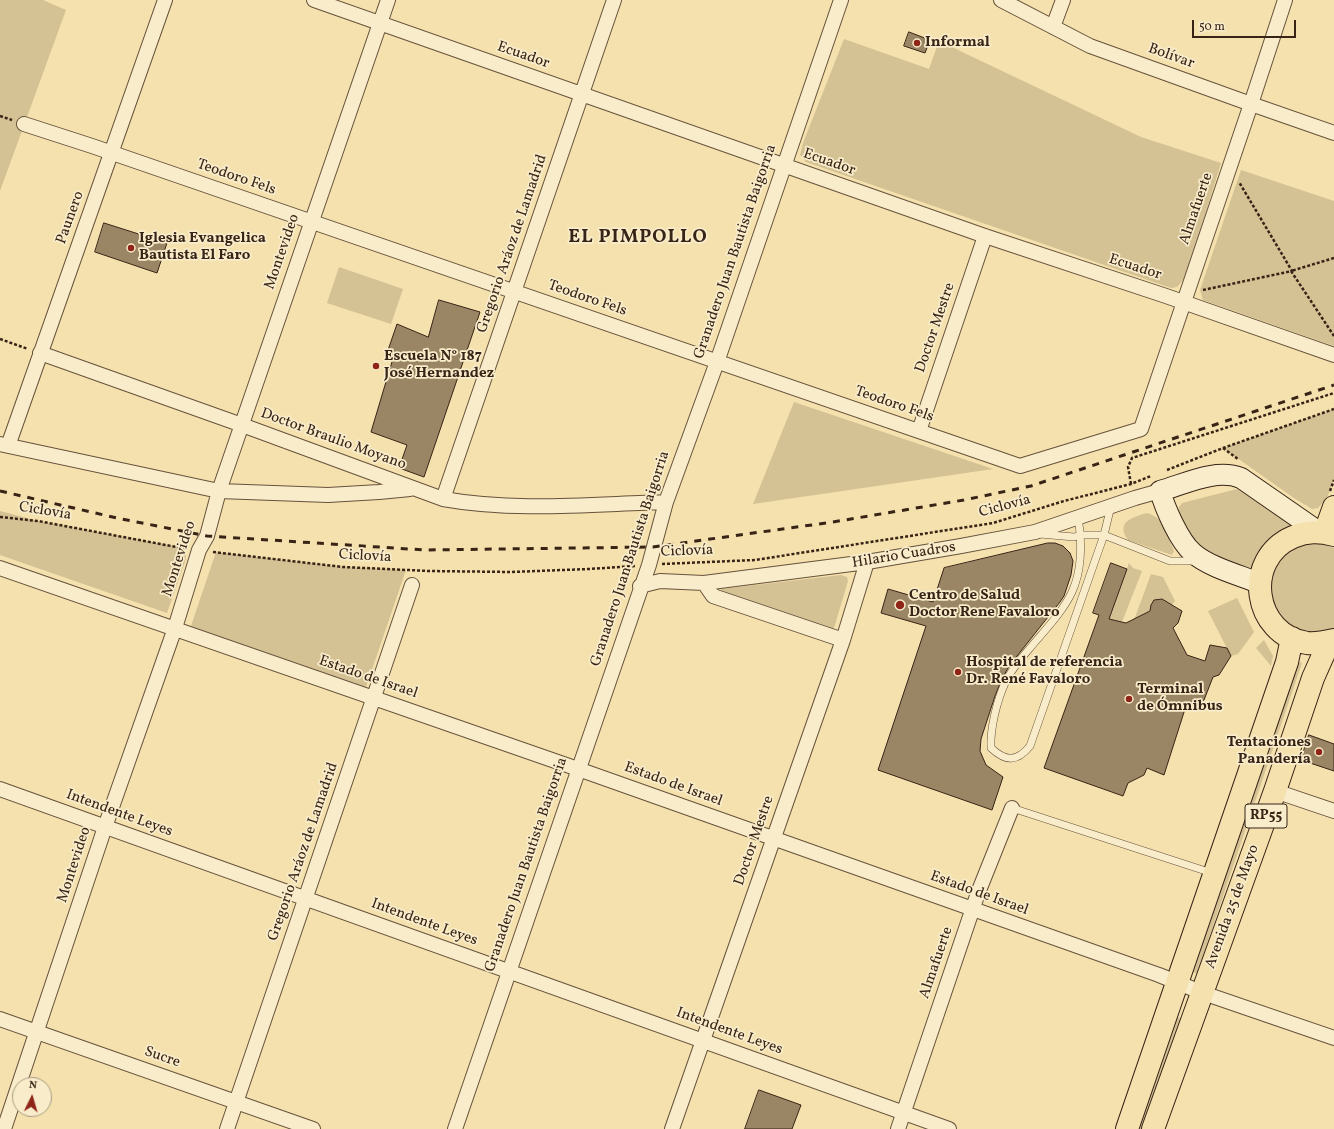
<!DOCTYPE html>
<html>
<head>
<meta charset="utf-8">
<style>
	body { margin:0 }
	#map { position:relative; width:1334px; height:1129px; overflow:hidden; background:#f4e1ad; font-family:Vollkorn,serif }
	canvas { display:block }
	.north { position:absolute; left:12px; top:1077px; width:40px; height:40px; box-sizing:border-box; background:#f8ecca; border:1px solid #ab9c82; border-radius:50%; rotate:5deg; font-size:11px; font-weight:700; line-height:16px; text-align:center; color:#382317 }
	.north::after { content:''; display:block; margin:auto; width:14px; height:18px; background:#8f2418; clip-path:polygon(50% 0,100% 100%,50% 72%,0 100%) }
	.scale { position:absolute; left:1192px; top:20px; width:104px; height:18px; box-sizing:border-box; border:2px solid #382317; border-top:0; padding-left:5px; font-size:12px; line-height:14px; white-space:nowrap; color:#382317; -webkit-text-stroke:3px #f8ecca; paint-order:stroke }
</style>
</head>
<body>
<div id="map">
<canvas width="1334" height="1129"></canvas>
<div class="north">N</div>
<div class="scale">50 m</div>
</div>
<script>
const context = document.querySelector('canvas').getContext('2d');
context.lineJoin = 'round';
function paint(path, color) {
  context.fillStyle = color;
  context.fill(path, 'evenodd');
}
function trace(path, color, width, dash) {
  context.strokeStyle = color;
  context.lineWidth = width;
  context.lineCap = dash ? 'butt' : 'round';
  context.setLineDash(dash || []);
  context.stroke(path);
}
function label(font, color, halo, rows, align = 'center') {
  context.font = font + ' Vollkorn,serif';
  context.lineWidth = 3.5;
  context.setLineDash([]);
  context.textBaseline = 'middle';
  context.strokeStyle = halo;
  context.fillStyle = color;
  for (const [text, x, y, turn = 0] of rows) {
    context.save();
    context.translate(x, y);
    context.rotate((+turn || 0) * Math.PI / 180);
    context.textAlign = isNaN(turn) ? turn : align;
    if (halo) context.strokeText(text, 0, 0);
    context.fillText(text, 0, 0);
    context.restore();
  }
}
const green = new Path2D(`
	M0,0H43L66,10L0,191Z
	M844,39L929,69L939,41L1141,137L1221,163L1186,277L1177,287L1171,288L806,162L800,155L803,143Z
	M1241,170L1334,201V346L1203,300L1200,290Z
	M339,267L403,289L391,324L327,303Z
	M794,402L993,469L753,504Z
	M1334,409V480L1327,498L1318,508L1312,509L1294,498L1223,448Z
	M1237,489L1299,530L1256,559L1251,569L1200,550L1196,546L1178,511L1179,507L1182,503Z
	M0,511L38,521L185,548L186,559L167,613L0,555Z
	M1147,513C1164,517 1168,536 1174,551L1172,555L1128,540C1115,522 1133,517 1147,513Z
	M1310,543L1325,544L1334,548V631L1325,635L1295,632L1273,611L1269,581L1274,567L1283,555L1296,547Z
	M216,552L343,567L406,570L366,687L191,626Z
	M1129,563L1133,568L1142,571L1122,622L1109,619Z
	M1151,574L1163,577L1175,601L1167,611C1167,602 1164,596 1154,600L1151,605V610L1134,620Z
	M841,575L847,577L848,581L834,628L829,631L721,592V589Z
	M1237,598L1254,632L1238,654L1231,656L1208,611Z
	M1264,640L1273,656L1271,666L1256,648Z
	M1297,661L1302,663L1197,973L1192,972Z
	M1177,1017L1181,1019L1143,1129H1138Z`);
const building = new Path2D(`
	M909,32L930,40L925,53L904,46Z
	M104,223L167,243L157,273L95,252Z
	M439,300L480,312L424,477L399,468L407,445L371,432L394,355L387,353L397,324L428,337Z
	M1048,543H1055L1063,546L1070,553L1073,561L1071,575L1064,596L1060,602L1009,666L1001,681L995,696L981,739L980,751L986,765L1003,777L992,810L878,770L926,626L881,613L888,589L933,602L944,568Z
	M1111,563L1127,569L1109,619L1126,623L1150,611L1151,605L1154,600L1162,599L1182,611L1178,623L1173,628L1187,655L1205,661L1210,645L1227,648L1231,656L1219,675L1213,677L1204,700L1185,709L1164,775L1147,768L1144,775L1128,783L1123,796L1044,768L1099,615L1093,613Z
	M1309,735L1334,744V771L1301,760Z
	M759,1090L801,1105L792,1129H745Z`);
const path = new Path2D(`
	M0,116L12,120
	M1334,258L1291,271L1334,336
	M1203,290L1292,271L1239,182
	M0,339L28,349
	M1223,448L1238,459
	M1167,470L1223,448L1334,409
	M1131,484L1128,467L1132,458L1334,393
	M1330,491L1334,480
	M0,517L38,521L187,549
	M213,552L343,567L429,571L511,572L589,569L635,566
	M662,564L755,560L993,523L1064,501L1131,484L1151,476`);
const lane = new Path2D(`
	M1078,517C1082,542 1083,568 1072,592C1062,613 1045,630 1030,648C1021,658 1011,670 1005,683C997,701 990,728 991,748C1006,762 1017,762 1030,746L1104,535L1111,506
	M1040,534L1074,537L1081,535H1104L1170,561H1195
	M1012,808L1212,873`);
const street = new Path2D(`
	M314,0L985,236L1166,296L1334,355
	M1001,0L1090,46L1251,104L1334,133
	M1053,27L1063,0
	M24,124L92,146L1020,466L1141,429L1251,104L1285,0
	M40,353L242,425L443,499C516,512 592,504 666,502
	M919,431L985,236
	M0,444L219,491L328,495L379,492L410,489
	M8,446L165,0
	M443,499L614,0
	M0,568L578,769L1159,975L1203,993L1334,1038
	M704,583L713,596L843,640
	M640,586L660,581L704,583L867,562L961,546L1035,532L1135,498L1160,491
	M0,789L949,1129
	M1275,791L1334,811
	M0,1019L313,1129
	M4,1129L105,827L175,628L199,550L207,536L219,491L388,0
	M227,1129L412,585
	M455,1129L649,565L666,502L717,362L841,0
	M672,1129L843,640L867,562
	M898,1129L978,893L1012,808`);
const secondary = new Path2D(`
	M1259,583C1239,575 1209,567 1193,553C1179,541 1165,508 1160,491C1185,484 1216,468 1241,478L1319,532`);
const primary = new Path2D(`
	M1325,532L1334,507
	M1334,535C1319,531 1307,531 1293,537C1242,559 1253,635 1307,643C1316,644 1325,642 1334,640
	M1127,1129L1287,662L1292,638
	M1153,1129L1275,791L1313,678L1325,651L1334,644`);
const rail = new Path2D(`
	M0,491L117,518L207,536L425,550L653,547L833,522L964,500L1031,486L1334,385`);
const markers = [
	[917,43,4,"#8f2418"],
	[131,248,4,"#8f2418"],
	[376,366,4,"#8f2418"],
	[900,605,5,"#8f2418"],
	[958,672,4,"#8f2418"],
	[1129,699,4,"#8f2418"],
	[1319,752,4,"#8f2418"]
];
const shields = [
	[1266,816,42]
];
const shieldNames = [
	["RP55",1266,816]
];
const poiNames = [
	["Informal",925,43],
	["Iglesia Evangelica",139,239],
	["Bautista El Faro",139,256],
	["Escuela N° 187",384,357],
	["José Hernandez",384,374],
	["Centro de Salud",909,596],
	["Doctor Rene Favaloro",909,613],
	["Hospital de referencia",966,663],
	["Dr. René Favaloro",966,680],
	["Terminal",1137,690],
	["de Ómnibus",1137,707],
	["Tentaciones",1311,743,"right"],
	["Panadería",1311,760,"right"]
];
const streetNames = [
	["Ecuador",523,56,19],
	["Bolívar",1171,57,20],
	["Ecuador",829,163,19],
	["Teodoro Fels",236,178,19],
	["Almafuerte",1197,209,-71],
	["Paunero",71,218,-70],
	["Gregorio Aráoz de Lamadrid",513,244,-71],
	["Montevideo",283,252,-71],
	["Granadero Juan Bautista Baigorria",736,252,-71],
	["Ecuador",1135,268,18],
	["Teodoro Fels",587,299,19],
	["Doctor Mestre",936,328,-71],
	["Teodoro Fels",894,405,19],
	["Doctor Braulio Moyano",333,440,20],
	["Ciclovía",1005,507,-15],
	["Ciclovía",45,512,9],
	["Ciclovía",687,552,-2],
	["Hilario Cuadros",904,556,-9],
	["Ciclovía",365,557,3],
	["Montevideo",180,559,-72],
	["Granadero Juan Bautista Baigorria",631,559,-72],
	["Estado de Israel",368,678,19],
	["Estado de Israel",673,785,20],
	["Intendente Leyes",119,814,20],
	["Doctor Mestre",755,841,-71],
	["Gregorio Aráoz de Lamadrid",304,852,-71],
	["Montevideo",75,865,-72],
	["Granadero Juan Bautista Baigorria",527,865,-71],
	["Estado de Israel",979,894,20],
	["Avenida 25 de Mayo",1233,907,-70],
	["Intendente Leyes",424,923,20],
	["Almafuerte",937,963,-71],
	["Intendente Leyes",729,1032,20],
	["Sucre",162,1058,19]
];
const districtNames = [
	["EL PIMPOLLO",638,239]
];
paint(green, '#d4c194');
paint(building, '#9a8665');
trace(building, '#382317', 1);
trace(lane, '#67523c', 8);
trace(street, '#67523c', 16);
trace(secondary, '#382317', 22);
trace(primary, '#382317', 24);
trace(path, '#382317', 2.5, [3, 2]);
trace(lane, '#f8ecca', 7);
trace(street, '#f8ecca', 14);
trace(secondary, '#f8ecca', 20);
trace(primary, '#f4e1ad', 22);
trace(rail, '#382317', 3, [7, 7]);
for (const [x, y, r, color] of markers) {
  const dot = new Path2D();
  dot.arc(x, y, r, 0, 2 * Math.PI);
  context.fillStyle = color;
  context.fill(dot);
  trace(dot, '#f8ecca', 1.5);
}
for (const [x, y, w] of shields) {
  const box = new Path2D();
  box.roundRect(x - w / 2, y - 12, w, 24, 3);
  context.fillStyle = '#f8ecca';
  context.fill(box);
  trace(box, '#382317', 1);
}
label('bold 14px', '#382317', null, shieldNames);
label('bold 15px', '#382317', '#f8ecca', poiNames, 'left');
label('15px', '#382317', '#f8ecca', streetNames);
context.letterSpacing = '1px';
label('bold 19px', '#382317', '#f8ecca', districtNames);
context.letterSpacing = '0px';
</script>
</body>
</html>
